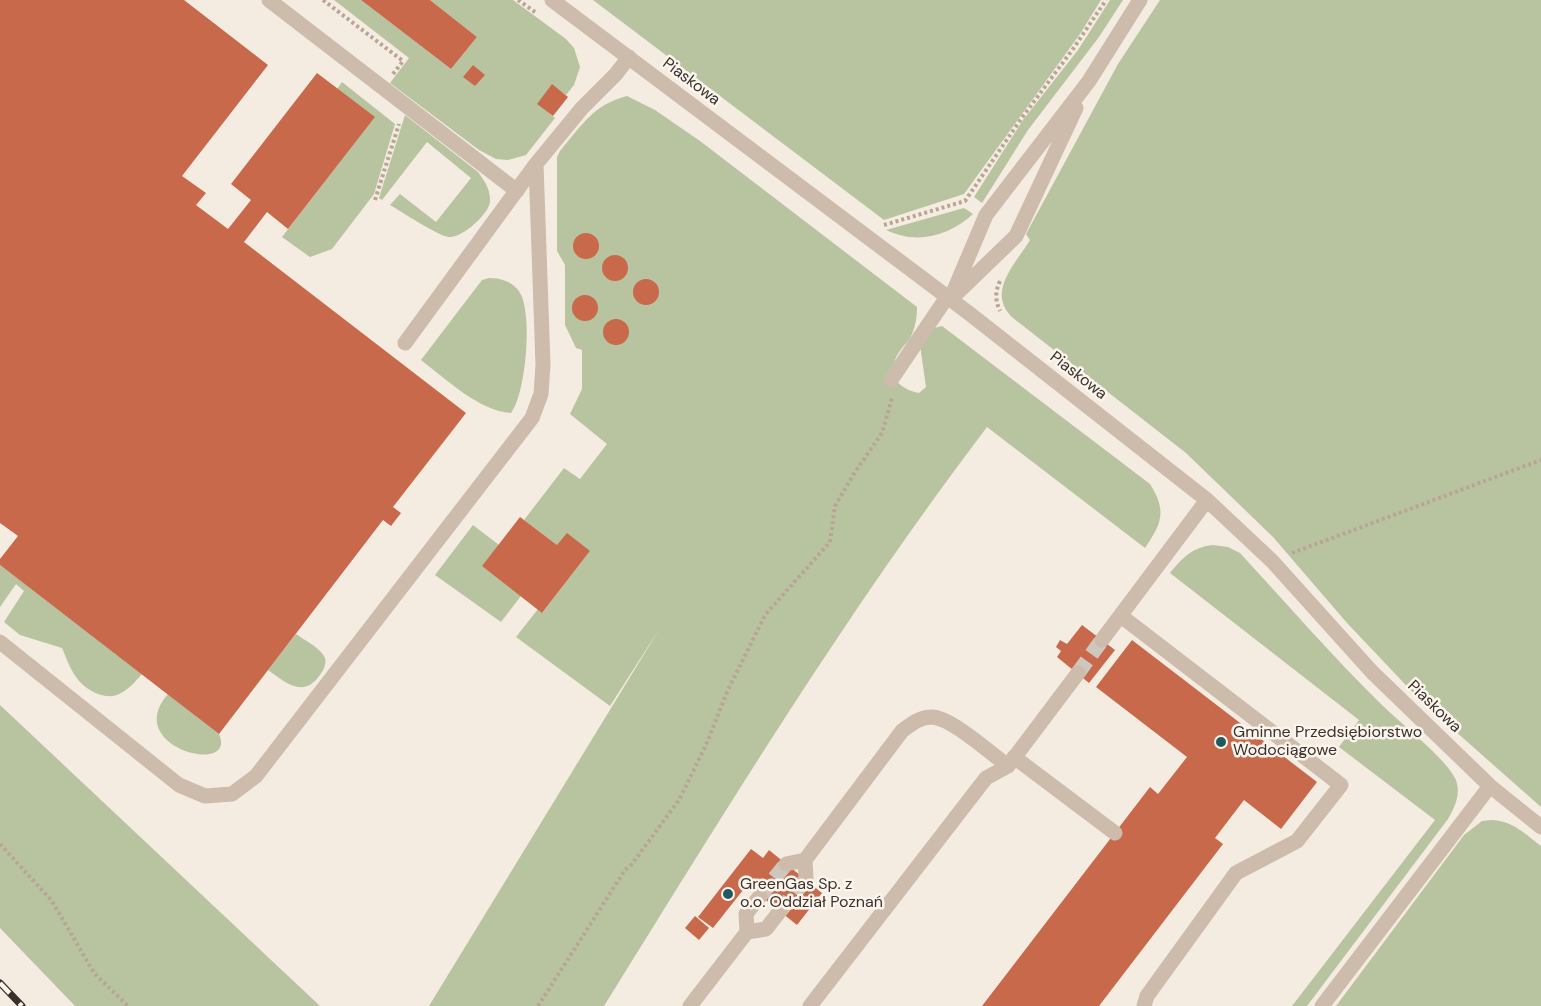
<!DOCTYPE html>
<html>
<head>
<meta charset="utf-8">
<style>
	body { margin:0 }
	canvas { display:block; background:#f4ebe1 }
</style>
</head>
<body>
<canvas width="1541" height="1006"></canvas>
<script>
const context = document.querySelector('canvas').getContext('2d');
context.lineJoin = 'round';
function paint(path, color) {
  context.fillStyle = color;
  context.fill(path, 'evenodd');
}
function trace(path, color, width, dash) {
  context.strokeStyle = color;
  context.lineWidth = width;
  context.lineCap = dash ? 'butt' : 'round';
  context.setLineDash(dash || []);
  context.stroke(path);
}
function label(font, color, halo, rows, align = 'center') {
  context.font = font + ' "DM Sans",sans-serif';
  context.lineWidth = 5;
  context.setLineDash([]);
  context.textBaseline = 'middle';
  context.strokeStyle = halo;
  context.fillStyle = color;
  for (const [text, x, y, turn = 0] of rows) {
    context.save();
    context.translate(x, y);
    context.rotate((+turn || 0) * Math.PI / 180);
    context.textAlign = isNaN(turn) ? turn : align;
    if (halo) context.strokeText(text, 0, 0);
    context.fillText(text, 0, 0);
    context.restore();
  }
}
const green = new Path2D(`
	M334,0H361L451,69L477,37L430,0H513L566,39L574,48L580,67L574,85L566,95L552,85L538,104L555,118L526,155L508,160L496,159L479,150L390,83L409,58Z
	M593,0H1101L1080,34L964,194L884,220Z
	M1110,0H1123L1099,37L1028,130L982,203L974,197L1023,120L1078,50Z
	M1160,0H1541V807L1420,700L1347,623L1273,537L1186,453L1013,318C986,292 1015,265 1030,240L1026,234L1118,64Z
	M342,82L395,124L374,194L332,249L310,257L282,237L374,118L337,89Z
	M627,96L655,110L700,141L917,307C917,318 915,330 909,340C904,346 898,352 895,360C887,379 903,390 919,393L926,387L920,345L934,328L942,326L1150,484C1167,511 1162,523 1145,548L987,427C847,611 726,810 604,1006H429L660,628L610,706L516,637L538,609L543,612L590,551L557,545L524,520L564,468L580,479L607,444L570,414L582,389V350L576,348L565,325V265L557,251V157L560,151C581,126 594,104 627,96Z
	M405,115L478,172C484,180 491,190 490,202C488,215 462,238 449,237C438,236 402,212 390,205L400,194L436,222L471,178L427,142L382,200L379,198Z
	M964,208L973,214C949,236 917,245 886,230Z
	M489,278C500,278 511,281 518,290C534,308 526,395 511,413C479,411 446,379 421,360L482,280Z
	M473,525L499,545L521,596L501,622L435,575Z
	M1213,545L1228,547L1240,553C1287,604 1333,657 1382,705C1400,723 1447,759 1456,780C1461,794 1455,807 1448,819L1307,1006H1292L1435,820L1339,747L1359,720L1170,573C1183,557 1193,547 1213,545Z
	M0,565L142,674C136,681 129,689 121,693C106,702 85,690 76,677C70,669 66,657 62,648L20,635L4,622L24,591L16,584L0,607Z
	M296,634C304,640 321,648 325,658C327,663 323,671 320,675C303,699 285,682 268,670Z
	M168,694L219,734C238,777 121,747 168,694Z
	M0,705L320,1006H75L0,928Z
	M1492,820C1513,821 1525,834 1541,846V1006H1336L1464,835L1482,821Z`);
const building = new Path2D(`
	M0,0H184L268,65L182,176L206,193L196,205L228,229L251,200L231,184L317,73L375,117L288,229L267,212L244,242L466,413L393,507L401,513L391,526L383,520L219,734L0,565V559L18,536L0,523Z
	M361,0H430L477,37L451,69Z
	M473,65L485,75L475,86L463,77Z
	M552,84L568,97L553,116L537,104Z
	M573 246a13 13 0 1 1 26 0a13 13 0 1 1-26 0Z
	M602 268a13 13 0 1 1 26 0a13 13 0 1 1-26 0Z
	M633 292a13 13 0 1 1 26 0a13 13 0 1 1-26 0Z
	M572 308a13 13 0 1 1 26 0a13 13 0 1 1-26 0Z
	M603 332a13 13 0 1 1 26 0a13 13 0 1 1-26 0Z
	M520,517L557,545L567,533L590,551L542,613L482,566Z
	M1082,625L1115,650L1089,683L1057,657L1061,651L1056,647L1060,640L1067,644Z
	M1132,640L1317,782L1281,829L1244,800L1215,838L1223,844L1099,1006H982L1150,787L1158,794L1187,757L1096,687Z
	M751,849L763,858L769,850L822,893L797,925L747,885L713,928L698,917Z
	M695,916L709,928L699,940L685,928Z`);
const minorTunnel = new Path2D(`
	M1078,673L1102,640
	M760,896L786,864
	M780,911L806,879`);
const path = new Path2D(`
	M323,0L403,61L393,74
	M518,0L535,12
	M375,200L399,124
	M884,225L965,201L1021,119L1073,49L1106,0
	M1000,281C995,292 995,300 1000,311
	M1292,553L1541,460
	M0,844L52,901L94,973L128,1006
	M538,1006L625,870L632,864L679,800L706,745L727,692L765,615L830,542L835,506L855,472L882,433L892,398`);
const minor = new Path2D(`
	M269,0L517,191
	M552,0L970,314L1207,500L1272,561L1372,672L1490,786L1541,827
	M956,294L1016,236L1076,108
	M950,300L986,215L1089,81L1140,0
	M405,343L536,164L582,108L616,74L629,57
	M891,380L947,297
	M1121,616L1341,785L1297,841L1236,873L1147,996L1144,1006
	M1102,640L1207,500
	M0,642L179,785L205,796L232,794L256,776L532,418L541,394L543,365L536,164
	M1014,757L1115,833
	M805,860L806,879
	M786,864L805,860L902,731C911,724 920,717 932,717C952,718 990,753 1008,766
	M747,932L766,929L780,911
	M690,1006L747,932L746,914L760,896
	M810,1006L986,778L1008,766L1078,673
	M1322,1006L1490,786`);
const rail = new Path2D(`
	M0,983L22,1006`);
const markers = [
	[1221,742,6,"#1f5a5e"],
	[728,894,6,"#1f5a5e"]
];
const streetNames = [
	["Piaskowa",691,82,37],
	["Piaskowa",1078,376,38],
	["Piaskowa",1434,707,44]
];
const poiNames = [
	["Gminne Przedsiębiorstwo",1233,733],
	["Wodociągowe",1233,751],
	["GreenGas Sp. z",740,885],
	["o.o. Oddział Poznań",740,903]
];
paint(green, '#b8c4a0');
paint(building, '#c8694b');
trace(minorTunnel, '#cfc6bd', 15, [15, 8]);
trace(path, '#b9a596', 4, [3, 3]);
trace(minor, '#cdbbac', 15);
trace(rail, '#3b302b', 7);
trace(rail, '#fbf5ee', 4.5, [14]);
for (const [x, y, r, color] of markers) {
  const dot = new Path2D();
  dot.arc(x, y, r, 0, 2 * Math.PI);
  context.fillStyle = color;
  context.fill(dot);
  trace(dot, '#fbf5ee', 2);
}
label('16px', '#3b302b', '#fbf5ee', streetNames);
label('16px', '#3b302b', '#fbf5ee', poiNames, 'left');
</script>
</body>
</html>
